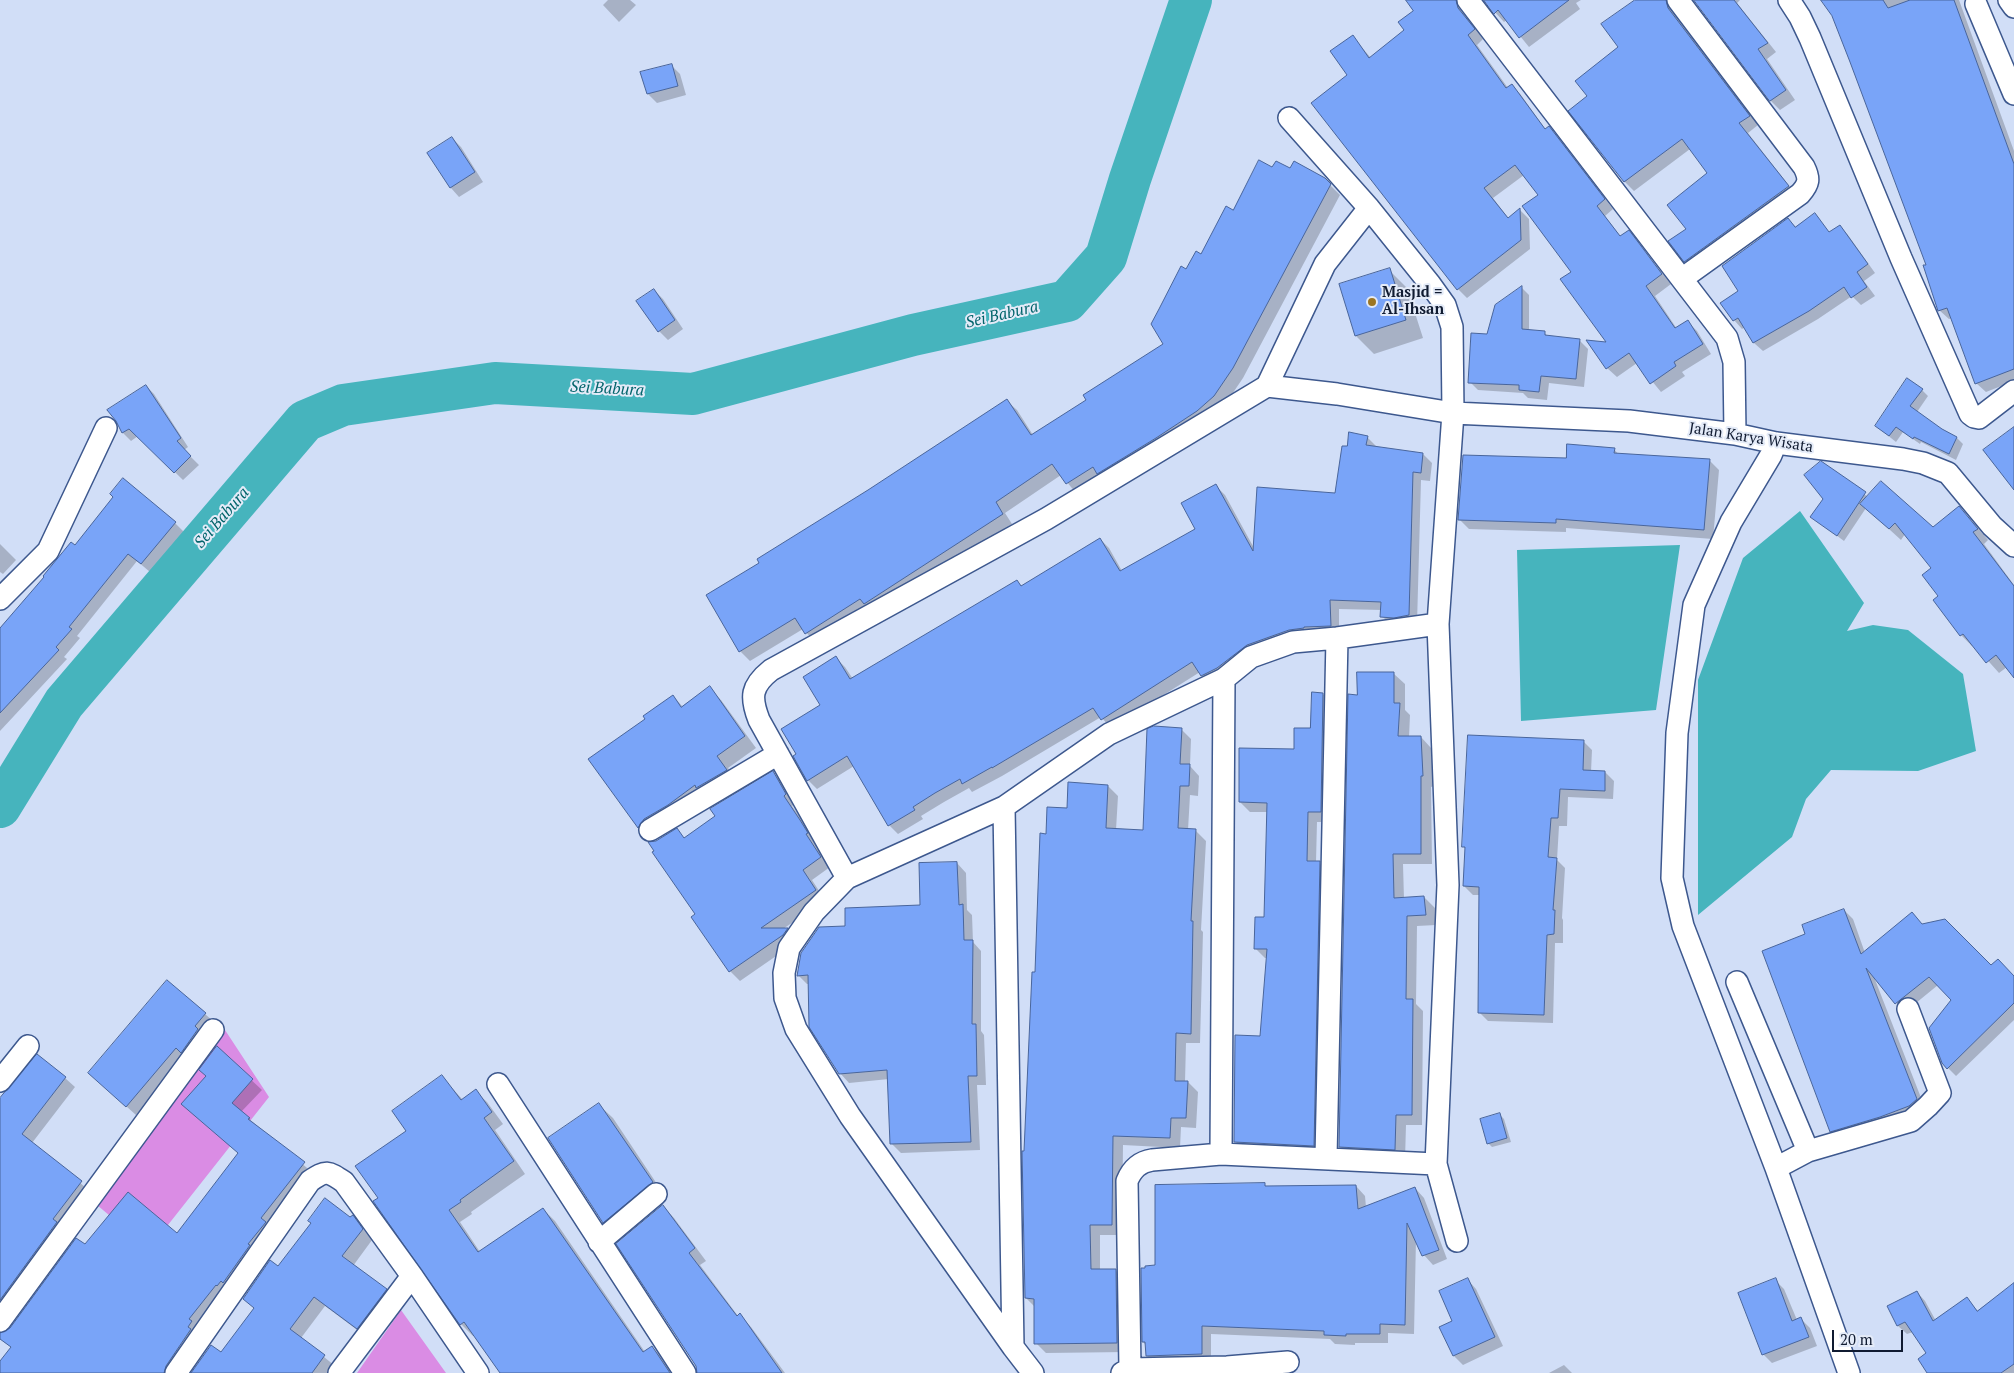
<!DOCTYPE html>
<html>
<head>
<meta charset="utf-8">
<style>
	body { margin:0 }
	#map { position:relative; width:2014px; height:1373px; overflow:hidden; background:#d1def7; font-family:"PT Serif",serif }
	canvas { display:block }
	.scale { position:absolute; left:1832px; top:1330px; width:71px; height:22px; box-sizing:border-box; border:2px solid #101b31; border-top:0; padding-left:6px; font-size:15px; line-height:18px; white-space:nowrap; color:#101b31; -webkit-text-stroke:4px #e4ebf8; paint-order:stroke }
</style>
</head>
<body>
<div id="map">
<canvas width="2014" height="1373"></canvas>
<div class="scale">20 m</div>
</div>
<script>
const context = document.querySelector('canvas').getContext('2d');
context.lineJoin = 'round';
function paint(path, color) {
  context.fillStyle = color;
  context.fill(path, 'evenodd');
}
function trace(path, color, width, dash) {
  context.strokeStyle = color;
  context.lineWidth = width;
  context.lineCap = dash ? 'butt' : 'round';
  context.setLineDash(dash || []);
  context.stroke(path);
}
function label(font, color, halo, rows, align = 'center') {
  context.font = font + ' "PT Serif",serif';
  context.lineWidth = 4;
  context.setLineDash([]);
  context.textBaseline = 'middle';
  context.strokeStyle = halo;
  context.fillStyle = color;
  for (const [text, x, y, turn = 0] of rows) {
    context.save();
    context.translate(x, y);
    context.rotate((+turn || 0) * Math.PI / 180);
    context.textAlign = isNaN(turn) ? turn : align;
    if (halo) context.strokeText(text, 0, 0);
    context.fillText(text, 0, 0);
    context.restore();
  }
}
const green = new Path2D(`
	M225,1030L269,1097L149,1249L90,1199Z
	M401,1310L446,1373H357Z`);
const water = new Path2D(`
	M1800,511L1864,603L1847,631L1873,625L1908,630L1963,674L1976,751L1918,771L1831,770L1806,799L1792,837L1698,915V680L1743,558Z
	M1680,545L1656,710L1521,721L1517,550Z`);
const shadow = new Path2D(`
	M608,0H630L636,5L619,22L603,5Z
	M1407,0H1469L1465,13L1483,39L1477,45L1508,88L1512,85L1521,95L1546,130L1549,128L1558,137L1613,209L1605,216L1621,237L1628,232L1671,284L1655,296L1677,329L1688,322L1697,331L1711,354L1682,372L1685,376L1661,392L1637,363L1617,377L1607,368L1609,344L1573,272L1539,195L1524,175L1493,198L1509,219L1520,210L1529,219L1530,249L1467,298L1458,289L1349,75L1352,36L1371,58L1406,31L1415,11Z
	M1484,0H1581L1576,3L1580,9L1529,47L1507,20L1504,22Z
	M1637,0H1679L1675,12L1677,18L1758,125L1748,133L1797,196L1695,270L1685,261L1709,173L1690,149L1634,191L1625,182L1570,111L1589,96L1620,47Z
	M1695,0H1740L1737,3L1776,52L1767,59L1795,100L1780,110L1771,101Z
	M1822,0H1959L2014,151V381L1986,392L1976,383L1952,318L1949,319L1939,310L1927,265L1833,16Z
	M671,65L680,74L686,95L657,103L648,94Z
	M452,138L461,147L483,182L459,197L451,188L428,153Z
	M1273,169H1290L1324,179L1340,195L1243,378L1224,406L1076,493L1061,475L1005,513L1012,524L875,613L816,643L803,629L750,661L740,651L761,563L1007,401L1017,410L1033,435L1088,400L1164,344L1187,270L1202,256L1233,211Z
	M1815,215L1830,233L1840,226L1848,235L1875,273L1864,281L1875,296L1861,305L1852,296L1818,319L1763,351L1754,343L1745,327L1742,329L1734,320L1740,291L1788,219L1797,228Z
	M1389,270L1407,288L1423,338L1374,354L1356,336Z
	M1521,287L1529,295V331L1544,333L1549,337L1580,341L1588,349L1584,387L1549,383L1547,400L1528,398L1523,393L1478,390L1470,382L1488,335Z
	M654,290L663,299L683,329L668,340L659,331Z
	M146,386L154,394L188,447L184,450L199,465L183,480L138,436L131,441L123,433L118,421Z
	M1922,390L1928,396L1917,412L1942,430L1957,438L1963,444L1956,460L1921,442L1920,444L1903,432L1896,442L1876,426Z
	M1367,437L1376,446V448L1423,454L1432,463L1430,481L1421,480L1417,624L1391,625L1382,616V610L1339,609V635H1312L1211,684L1200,672L1111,728L1101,717L1002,776L972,792L969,788L944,802L921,816L923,819L898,834L889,825L854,766L817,789L808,780L821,706L836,658L845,667L853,679L1017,581L1022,586L1100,539L1109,548L1122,571L1197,530L1216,486L1225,495L1254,548L1336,494L1348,448Z
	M1614,449L1619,455L1709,460L1719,470L1713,539L1566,528V532L1469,529L1460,520L1568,459Z
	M1821,463L1868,497L1932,529L1959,508L1970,519L1988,540L1984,544L2014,585V676L2007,667L1999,673L1974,645L1972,646L1961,635L1940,596L1933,568L1905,534L1901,540L1866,508L1844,541L1812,517L1824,499Z
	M175,523L184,532L150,572L137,561L77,636L80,638L64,657L67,659L0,731V630L75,547Z
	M0,544L16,560L3,574L0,572Z
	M1394,674L1405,684V710L1410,715L1409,737H1421L1431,748L1434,786L1431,787L1432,864H1403L1404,899L1424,897L1435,908L1436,925L1417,926L1416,1004L1423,1011L1422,1125H1406L1405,1160L1351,1157L1340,1146L1358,696Z
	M709,688L721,700L756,748L728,768L738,782L650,839L639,828L590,759L646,719L673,696L683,707Z
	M1323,694L1333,704L1330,822H1317L1316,862L1319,863L1329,872L1323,1155L1246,1152L1236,1142L1261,1037L1268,958H1265L1255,948L1265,919L1268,812H1250L1240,802L1295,751L1312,729Z
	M1181,729L1191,739L1190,766L1199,776L1198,796L1190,795L1188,830L1196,831L1206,841L1201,930L1203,932L1200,1043H1186L1185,1082H1188L1198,1092L1196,1128L1181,1127L1180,1148L1123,1145L1122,1235H1100V1270H1115L1126,1280L1127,1352L1046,1353L1036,1343L1035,1307L1026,1298L1025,1152L1036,973L1047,835L1068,809L1108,786L1118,796L1116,830L1144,831Z
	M1583,741L1592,750L1591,772H1605L1614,781L1613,799L1568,797L1567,826H1559L1557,860L1565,868L1562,918L1563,920V943H1555L1553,1023L1488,1021L1479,1012L1480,895H1473L1464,886L1466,850L1463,846Z
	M773,773L783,783L795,804L792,806L810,831L816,843L815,844L830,867L812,880L825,900L783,929H787L797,938L792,945L740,981L730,971L692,917L696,914L656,851L657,842L677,830L685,839Z
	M957,863L966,873L967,910L972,915L973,942L981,951V1031L984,1035L986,1085H977L980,1150L901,1153L892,1144L889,1079L849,1083L840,1073L810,984H807L798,975L847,928L921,907Z
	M1844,910L1853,919L1865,953L1922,925L1991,967L2014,977V1020L1956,1076L1948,1068L1952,1000L1938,985L1905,1012L1874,977L1925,1108L1840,1140L1831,1131L1807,935Z
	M205,1014L214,1022L136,1115L89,1073Z
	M217,1048L262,1090L241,1112L313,1173L168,1373H0V1363L12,1348L0,1339V1334H5L85,1246L177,1235L239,1154L183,1104L207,1076Z
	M442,1077L463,1100L475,1091L487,1102L503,1124L495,1130L525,1174L471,1212L472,1214L460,1222L480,1252L543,1209L555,1221L645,1352L652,1347L664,1359L673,1373H502L475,1334L473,1336L461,1324L380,1198L408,1131Z
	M65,1078L75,1087L32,1143L91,1192L0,1323V1100Z
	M599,1105L613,1118L665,1196L617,1235L604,1222Z
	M1500,1115L1504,1119L1511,1142L1492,1147L1488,1143Z
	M1265,1185L1268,1188L1356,1186L1365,1196L1366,1207L1415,1188L1424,1198L1447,1259L1433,1265L1424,1255L1416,1239L1414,1334L1388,1333V1343H1355V1345L1335,1344L1330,1339L1211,1334V1364L1157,1365L1147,1356L1146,1345L1143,1342L1157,1267Z
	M663,1206L674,1218L706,1261L700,1265L738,1316L740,1315L751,1327L785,1373H698Z
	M353,1217L372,1240L353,1266L386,1290L396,1300L368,1338L325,1306L301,1338L335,1366L330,1373H193L221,1354L255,1309L245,1299L278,1268Z
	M1468,1280L1476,1289L1503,1346L1463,1365L1454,1356L1441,1327L1454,1322Z
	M1775,1280L1784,1289L1797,1320L1801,1319L1810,1328L1817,1346L1772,1363L1763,1354Z
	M2014,1285V1373H1929L1928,1354L1913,1332L1907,1334L1898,1326L1888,1306L1917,1292L1925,1301L1936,1321L1967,1299L1978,1311Z
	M1564,1365L1572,1373H1549Z`);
const river = new Path2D(`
	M0,807L64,703L305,421L343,405L495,383L693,394L913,335L1067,301L1106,257L1130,179L1191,0`);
const building = new Path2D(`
	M1406,0H1456L1458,8L1475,29L1468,35L1506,88L1512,84L1545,129L1549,126L1605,199L1597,206L1620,236L1629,230L1662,274L1646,286L1675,328L1688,320L1703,344L1674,362L1676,366L1650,384L1629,353L1606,369L1586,340L1606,342L1560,279L1571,272L1522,206L1538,195L1515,165L1484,188L1508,218L1520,208L1521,240L1457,290L1311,103L1347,75L1330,51L1353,35L1369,58L1404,30L1398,22L1413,11Z
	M1484,0H1569L1519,38L1498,10L1494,14Z
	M1635,0H1666L1668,8L1750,116L1739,123L1789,186L1684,262L1668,241L1686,229L1667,205L1707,173L1682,139L1624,182L1568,111L1587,96L1575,81L1618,47L1601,24Z
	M1694,0H1734L1768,43L1758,49L1786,90L1770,101Z
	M1821,0H1883L1888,8L1910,0H1954L2014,164V369L1975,384L1947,308L1938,311L1923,265H1926L1850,62L1832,16Z
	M672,64L678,86L647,94L640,72Z
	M452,137L475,172L450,188L427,153Z
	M1259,160L1272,167L1276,161L1290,168L1294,161L1325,178L1331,184L1233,368L1214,396L1197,411L1156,438L1097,474L1093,467L1066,484L1052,464L996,502L1003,514L864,604L860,599L805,634L795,618L739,652L706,595L759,563L757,559L868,490L1007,399L1031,435L1086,400L1083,395L1163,344L1151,324L1159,309L1181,266L1186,269L1196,251L1201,254L1226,206L1233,210Z
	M1815,213L1829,232L1840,225L1868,264L1857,272L1867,287L1851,298L1844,287L1809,311L1753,343L1738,318L1733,321L1720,303L1738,291L1722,266L1788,218L1795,227Z
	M1390,268L1406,320L1355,336L1339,284Z
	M1522,286V329L1545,331V335L1580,339L1576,379L1541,376L1539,392L1519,390V385L1468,383L1471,333L1487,334L1495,305Z
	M654,289L675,320L658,332L636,301Z
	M1907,378L1923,389L1910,406L1942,429L1957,437L1949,454L1914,437L1913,439L1896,427L1889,436L1875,426Z
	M146,385L181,438L177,441L191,456L174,473L129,429L122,433L116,421L107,410Z
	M2014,427V490L1983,450Z
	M1349,432L1368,436L1366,445L1423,453L1421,473L1413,472L1409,615L1394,618L1380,617L1381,602L1330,600L1331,626L1304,627V628L1289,630L1247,645L1217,668L1201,676L1192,662L1101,720L1093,708L992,768V767L962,784L960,779L935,793L913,807L915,810L888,826L847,756L807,781L793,756L796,754L781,729L820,705L803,677L836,656L850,679L1017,580L1021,586L1100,538L1120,571L1195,529L1181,503L1216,484L1253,551L1257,487L1335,493L1342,446H1347Z
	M1567,444L1615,448L1614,453L1710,459L1704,530L1556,519V523L1458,520L1463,455L1566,458Z
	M1821,461L1866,492L1837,536L1810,517L1823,499L1804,475Z
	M123,478L176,522L141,564L128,554L69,627L72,629L56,647L59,650L0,713V628L44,577L43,576L71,542L75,545L113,497L110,494Z
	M1881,481L1933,527L1959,506L1978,529L1973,532L2014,586V678L1996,655L1986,663L1963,634L1960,636L1933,600L1938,596L1922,575L1931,568L1895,523L1889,529L1860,504Z
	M1357,672H1394V703H1400L1398,736H1421L1423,776H1421V854H1393L1394,898L1424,896L1426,915L1407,916L1406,999H1413L1412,1115H1396L1395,1150L1339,1147L1348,694L1357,695Z
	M710,686L745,736L717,756L727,770L696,788L695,785L668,805L644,819L638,828L588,759L645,719L643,716L673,695L681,707Z
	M1312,692L1323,693L1321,812H1308L1307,861H1320L1314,1146L1234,1142L1235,1035L1260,1036L1267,949H1254L1255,917H1264L1267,803L1239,802V748L1294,749V728H1310Z
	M1154,726L1182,728L1180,764H1190L1189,786H1180L1178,828L1196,829L1191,921H1193L1191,1034L1176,1033L1175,1081H1188L1186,1118H1171L1170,1138L1113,1136L1112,1225H1090L1091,1269H1116L1117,1343L1034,1344V1299L1025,1298L1022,1151H1024L1032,972H1035L1040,833L1046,834L1047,807L1067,808L1068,782L1108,785L1106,828L1143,830L1147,729Z
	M1468,735L1584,740L1583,770L1605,771V791L1560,789L1558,818H1551L1548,857L1557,858L1553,910H1555L1554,934L1547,935L1544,1015L1478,1013L1479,887L1463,886L1465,847H1462Z
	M773,771L786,794L784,796L800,820L808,833L806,834L821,857L803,870L816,890L761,928H788L783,935L729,972L691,917L695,914L652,852L654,851L648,842L656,841L677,828L684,838L715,816L710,809Z
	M957,862L959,905L963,904L964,940H973L972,1024H976L977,1076H968L971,1142L890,1144L887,1070L839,1074L809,1027L808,975L797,976L801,953L819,927L845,926V908L920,905L919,863Z
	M1844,909L1861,954L1912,912L1922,924L1945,919L1991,965L1998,959L2014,976V1003L1947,1069L1942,1063L1929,1028L1951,1000L1929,977L1895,1004L1866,968L1917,1099L1909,1106L1880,1117L1830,1132L1762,951L1805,934L1802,925Z
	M167,980L206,1013L195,1026L198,1029L181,1053L176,1048L126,1107L88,1073Z
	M217,1046L253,1079L232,1103L250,1118L248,1119L305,1162L261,1218L266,1222L248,1244L250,1245L223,1283L221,1281L217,1286L216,1285L189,1319L192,1321L188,1327L191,1329L166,1366L164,1373H0V1361L11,1347L0,1339V1333L10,1328L76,1238L85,1244L128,1192L177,1233L238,1153L181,1104L206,1076L199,1070Z
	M37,1054L66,1077L22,1134L82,1181L53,1219L57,1222L0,1300V1098Z
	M442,1075L461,1100L476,1089L492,1112L484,1118L514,1161L460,1200L461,1202L449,1210L478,1252L543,1208L643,1352L652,1346L670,1373H500L464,1322L460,1325L373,1201L378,1198L355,1166L406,1131L392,1111Z
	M599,1103L653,1182L603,1223L548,1138Z
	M1500,1113L1507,1138L1487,1144L1480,1119Z
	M1265,1183V1186L1356,1185L1358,1209L1415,1187L1439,1250L1422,1256L1407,1223L1405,1325L1380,1324V1334H1346V1336L1324,1335V1331L1202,1326V1354L1146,1356L1145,1342H1142L1141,1268H1145V1266L1155,1265V1185Z
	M325,1198L350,1217L353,1215L363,1229L342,1256L387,1289L357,1329L314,1297L290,1329L325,1355L312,1373H191L211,1345L221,1352L254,1308L243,1299L270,1260L278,1266L311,1223L308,1221Z
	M663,1205L695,1248L689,1253L737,1316L740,1313L782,1373H697L696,1366L616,1244Z
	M1468,1278L1495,1337L1453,1356L1439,1327L1452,1321L1439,1291Z
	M1776,1278L1792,1321L1801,1317L1809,1337L1762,1355L1738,1293Z
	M2014,1283V1364L2001,1373H1927L1918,1359L1926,1353L1905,1322L1897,1326L1887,1306L1917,1291L1933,1321L1967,1297L1977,1311Z`);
const street = new Path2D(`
	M1468,0L1727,338L1734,362L1735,434
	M1678,0L1804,167C1810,179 1809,184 1800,194L1683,278
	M1789,0L1800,17L1810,38L1901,258L1970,414L1974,417L1979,418L2014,391
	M2009,0L2014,7
	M1976,4L2014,94
	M1289,118L1369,208L1430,284L1445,305L1452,327L1453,413L1438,624L1448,885L1436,1164L1457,1241
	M1267,386L1325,264L1369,208
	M1776,443L1771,455L1731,522L1694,605L1677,733L1672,878L1683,926L1776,1168L1849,1373
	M0,599L48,551L106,428
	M1004,807L1013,1347
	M650,830L778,754
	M847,878L759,720C750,697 751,686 771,670L1046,519L1267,386L1337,394L1453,413L1629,421L1735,434L1776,443L1903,459L1923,463L1948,473L1992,526L2014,546
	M1737,982L1808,1151
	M0,1081L28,1046
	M498,1084L685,1373
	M1221,1154L1224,679
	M1326,1158L1337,638
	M1776,1168L1808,1151L1911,1121L1928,1106L1940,1093L1908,1009
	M599,1242L656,1194
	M0,1321L213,1030
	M1130,1369L1127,1181C1132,1169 1139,1162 1152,1160L1221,1154L1436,1164
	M176,1373L310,1181C326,1170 328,1171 344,1182L412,1276L478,1373
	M339,1373L412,1276
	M1033,1373L1013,1347L850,1116L796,1029L785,998L784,973L789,948L814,912L847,878L1004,807L1109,734L1224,679L1251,657L1293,642L1337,638L1438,624
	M1122,1373L1130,1369L1227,1367L1288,1362`);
const markers = [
	[1372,302,5,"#9c7623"]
];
const poiNames = [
	["Masjid =",1382,293],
	["Al-Ihsan",1382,310]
];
const streetNames = [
	["Jalan Karya Wisata",1751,438,9]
];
const waterNames = [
	["Sei Babura",1002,315,-13],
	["Sei Babura",607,389,3],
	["Sei Babura",222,518,-49]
];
paint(green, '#da8ce4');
paint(water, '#46b4bd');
paint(shadow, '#0003');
trace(river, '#46b4bd', 42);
paint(building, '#79a4f8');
trace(building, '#49659b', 1);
trace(street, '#3d588e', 24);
trace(street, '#fff', 21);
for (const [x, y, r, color] of markers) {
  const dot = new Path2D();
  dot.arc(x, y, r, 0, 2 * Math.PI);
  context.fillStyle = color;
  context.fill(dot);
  trace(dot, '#e4ebf8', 2);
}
label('bold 15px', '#101b31', '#e4ebf8', poiNames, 'left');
label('15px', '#101b31', '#e4ebf8', streetNames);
label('italic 16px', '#02646b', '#e4ebf8', waterNames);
</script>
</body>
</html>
